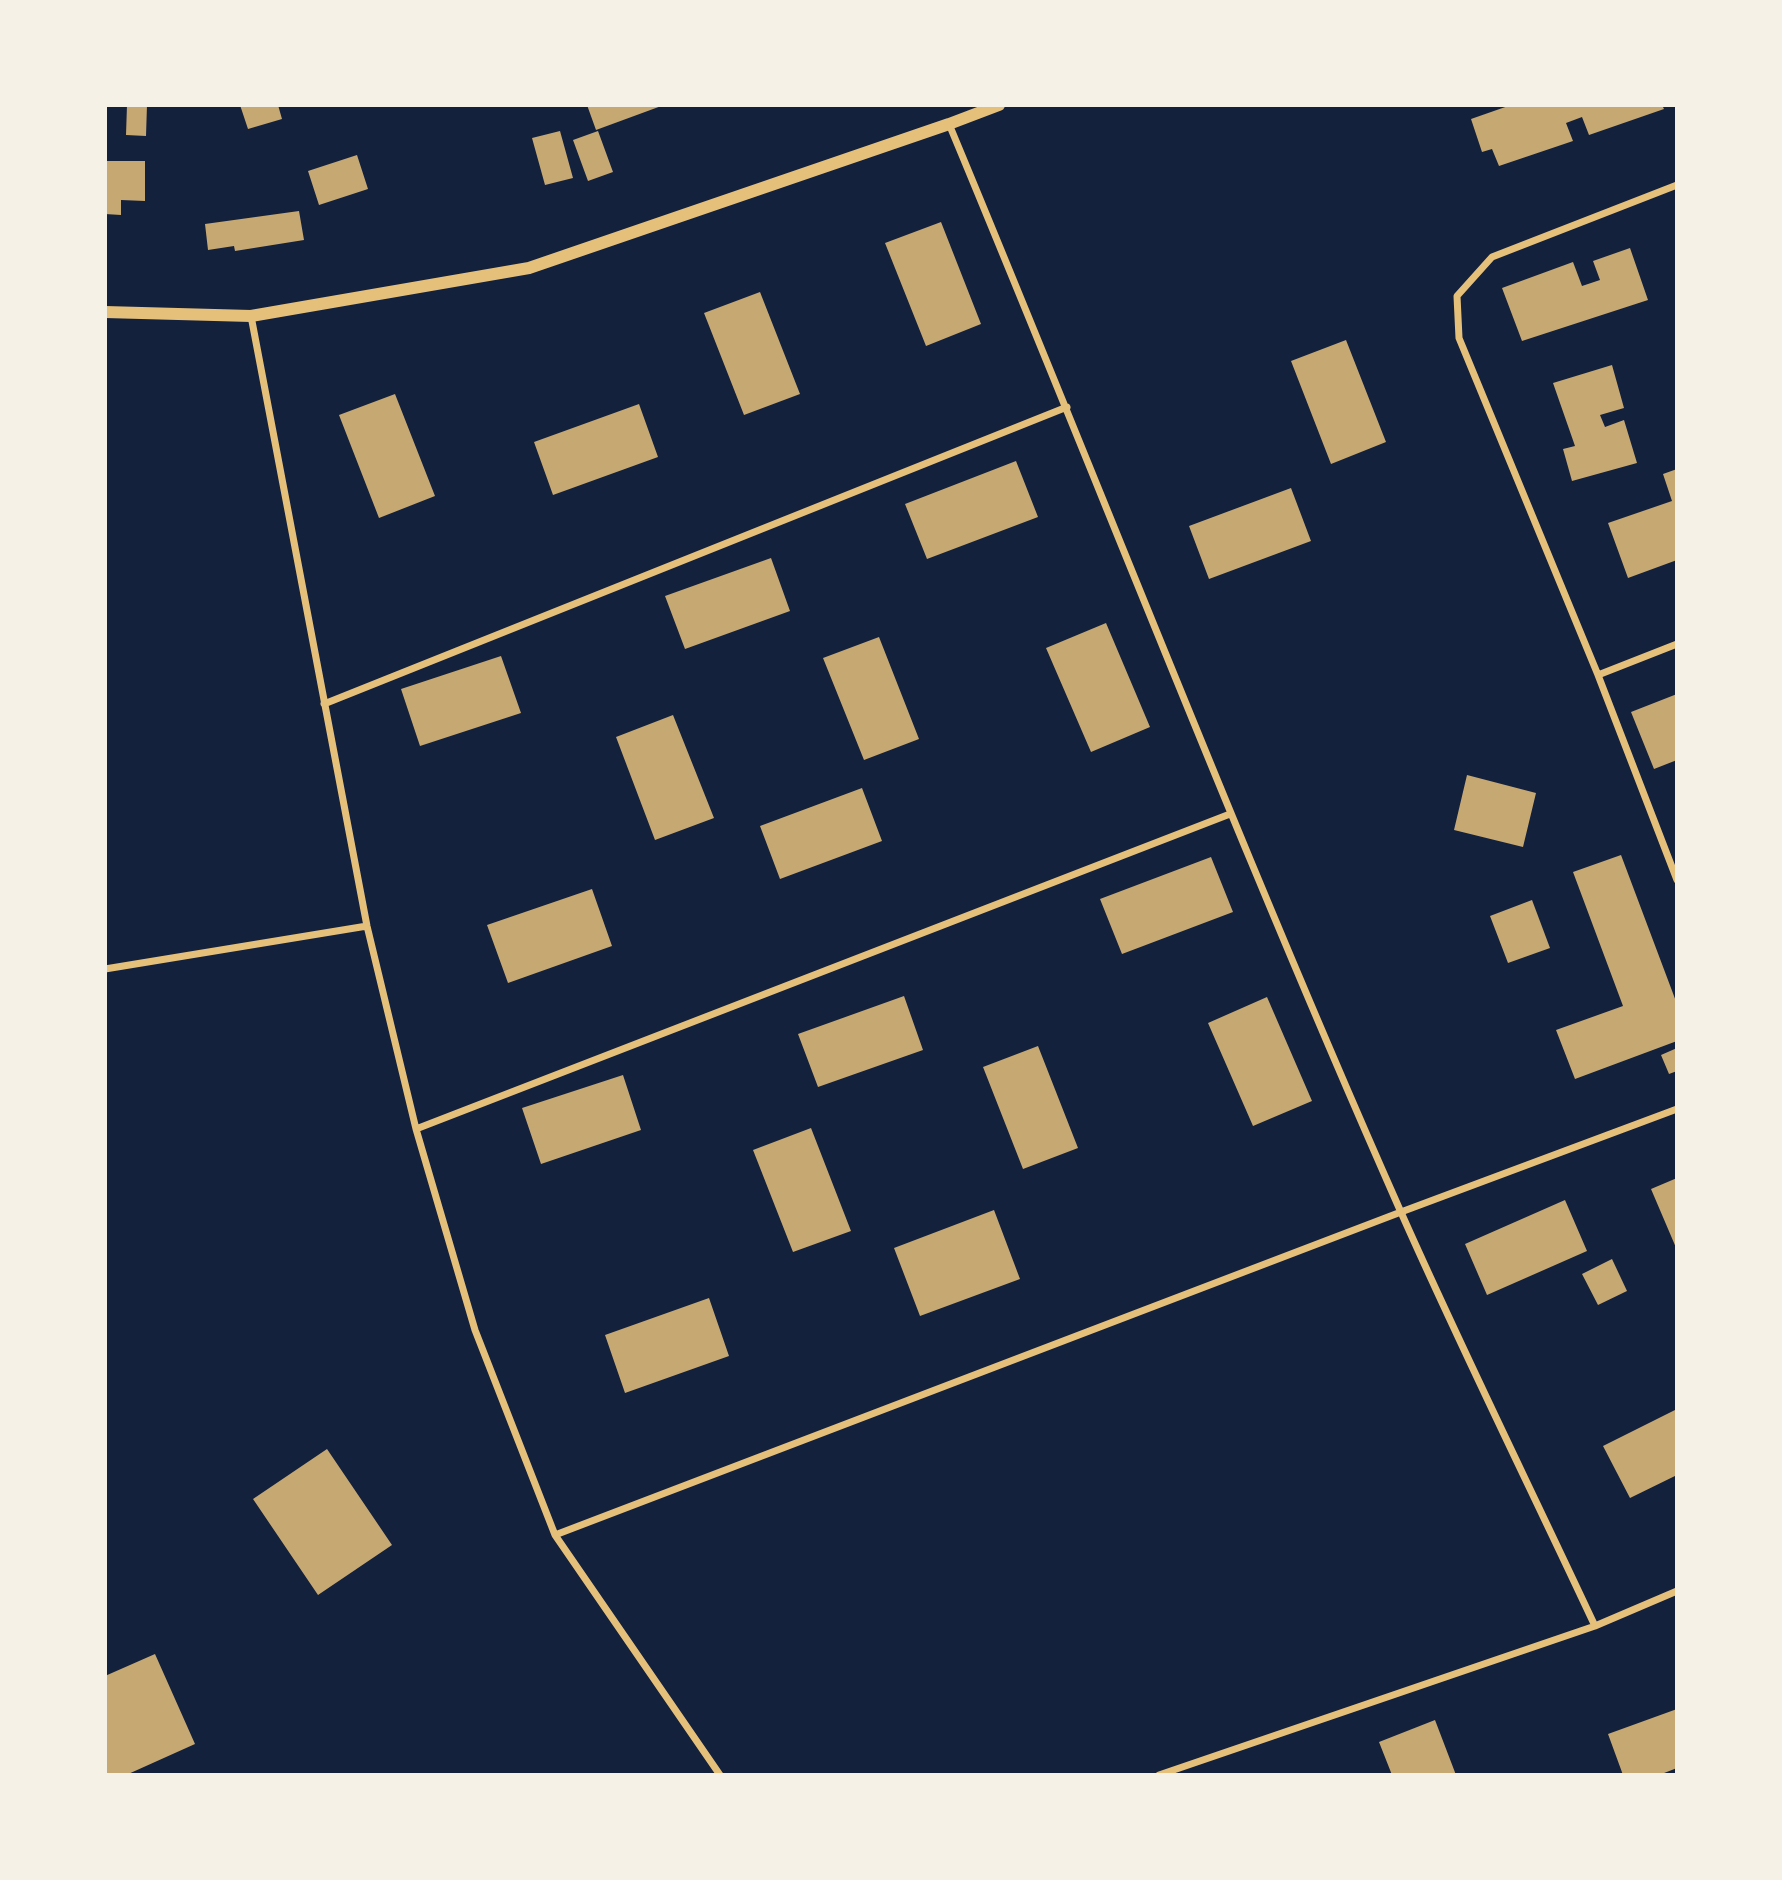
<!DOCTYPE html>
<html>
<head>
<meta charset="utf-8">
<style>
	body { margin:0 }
	#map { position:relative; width:1782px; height:1880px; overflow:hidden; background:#14213d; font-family:"Alegreya Sans",sans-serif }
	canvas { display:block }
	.frame { position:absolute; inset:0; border:107px solid #f6f1e7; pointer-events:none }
</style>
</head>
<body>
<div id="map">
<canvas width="1782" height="1880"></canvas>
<div class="frame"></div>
</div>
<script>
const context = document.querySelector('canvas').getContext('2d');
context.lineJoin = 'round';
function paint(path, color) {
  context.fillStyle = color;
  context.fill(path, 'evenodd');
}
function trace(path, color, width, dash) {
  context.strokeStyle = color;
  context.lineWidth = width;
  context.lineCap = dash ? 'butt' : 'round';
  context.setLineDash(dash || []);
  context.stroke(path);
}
const building = new Path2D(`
	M127,105H147L146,136L126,135Z
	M240,105H278L282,119L248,129Z
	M587,105H664L596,130Z
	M1511,105H1662L1664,109L1589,135L1582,117L1566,123L1573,141L1499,166L1492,149L1482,152L1471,119Z
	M560,131L573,178L545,185L532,138Z
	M598,131L613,172L588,181L573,140Z
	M357,155L368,189L319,205L308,171Z
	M105,161H145V201L121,200V215L105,214Z
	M299,211L304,240L235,251L234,246L208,250L205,224Z
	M941,222L981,324L926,346L885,243Z
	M1630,248L1648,300L1522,341L1502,288L1573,262L1582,286L1600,280L1593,261Z
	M760,292L800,394L744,415L704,313Z
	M1346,340L1386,442L1331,464L1291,361Z
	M1612,365L1624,408L1600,415L1605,427L1624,420L1637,463L1572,481L1563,449L1575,446L1553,383Z
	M395,394L435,496L379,518L339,415Z
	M639,404L658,457L553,495L534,442Z
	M1016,461L1038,517L927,559L905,504Z
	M1677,469V560L1628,578L1608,523L1672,501L1663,474Z
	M1291,488L1311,541L1209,579L1189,526Z
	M771,558L790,611L685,649L665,596Z
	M1106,623L1150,727L1091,752L1046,648Z
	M879,637L919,739L864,760L823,658Z
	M501,656L521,713L420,746L401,689Z
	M1677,694V760L1654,769L1631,712Z
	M673,715L714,818L655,840L616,737Z
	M1467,775L1536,793L1523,847L1454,830Z
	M862,788L882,841L780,879L760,826Z
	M1621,855L1677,1004V1041L1575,1079L1556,1030L1623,1006L1573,872Z
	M1211,857L1233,912L1122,954L1100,899Z
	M592,889L612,946L508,983L487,925Z
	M1532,900L1550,948L1508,963L1490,916Z
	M904,996L923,1050L818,1087L798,1034Z
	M1267,997L1312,1101L1253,1126L1208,1023Z
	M1038,1046L1078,1148L1023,1169L983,1067Z
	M1677,1048V1071L1669,1074L1661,1055Z
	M623,1075L641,1130L541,1164L522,1108Z
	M811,1128L851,1231L793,1252L753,1150Z
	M1677,1178V1250L1651,1189Z
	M1565,1200L1587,1251L1487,1295L1465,1244Z
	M994,1210L1020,1279L920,1316L894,1248Z
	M1612,1259L1627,1291L1598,1305L1582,1274Z
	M709,1298L729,1356L625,1393L605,1335Z
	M1677,1409V1475L1630,1498L1603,1446Z
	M327,1449L392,1545L318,1595L253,1499Z
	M155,1654L195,1744L126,1775H105V1676Z
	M1677,1709V1768L1659,1775H1623L1608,1734Z
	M1435,1720L1456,1775H1392L1379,1742Z`);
const minor = new Path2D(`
	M949,124C1100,486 1241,851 1400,1210C1462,1350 1530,1487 1595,1626
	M1677,185L1492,257L1457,296L1459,338L1598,675L1677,880
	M251,316L367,926L416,1129L475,1330L555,1535L720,1775
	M1598,675L1677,644
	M324,704L1067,407
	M105,969L367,926
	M416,1129L1230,814
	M555,1535L1401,1212L1677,1109
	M1159,1775L1595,1626L1677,1591`);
const tertiary = new Path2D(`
	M105,312L251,316L529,268L949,124L999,105`);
paint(building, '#c6a872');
trace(minor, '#e5c07b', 7);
trace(tertiary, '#e5c07b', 12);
</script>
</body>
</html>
